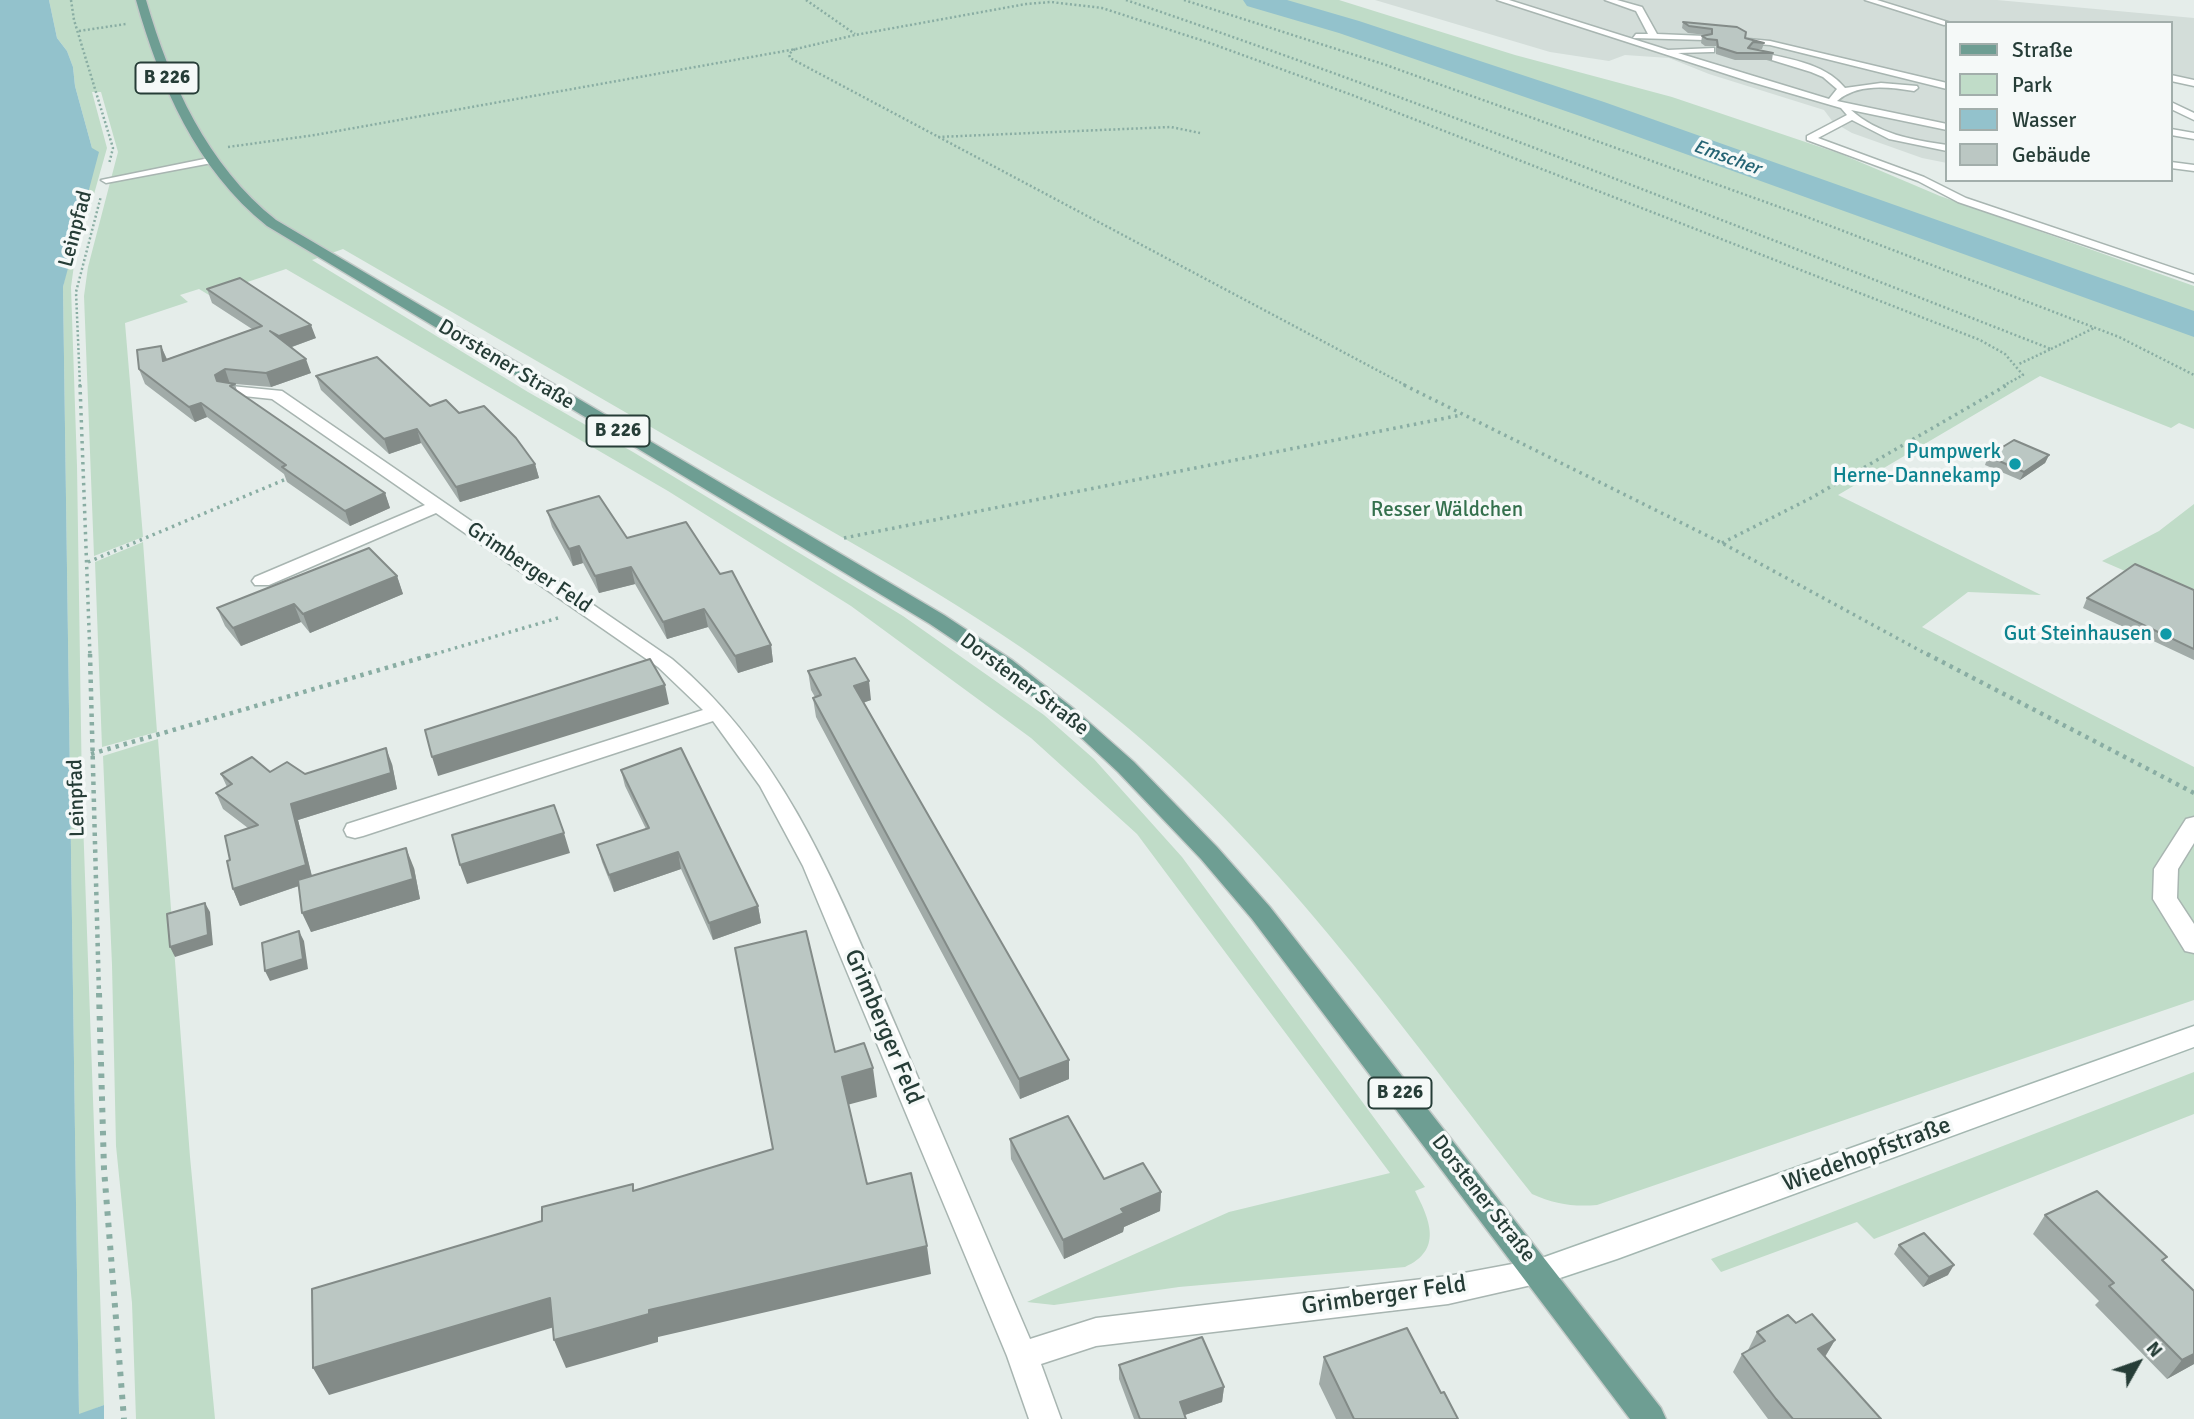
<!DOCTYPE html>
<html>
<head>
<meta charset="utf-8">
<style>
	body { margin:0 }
	#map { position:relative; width:2194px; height:1419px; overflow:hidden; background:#e5edea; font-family:Signika,sans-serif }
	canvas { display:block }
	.legend { position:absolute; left:1945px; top:21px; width:228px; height:161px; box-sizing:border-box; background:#f5f9f8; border:2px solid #a2aeab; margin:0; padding:9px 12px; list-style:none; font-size:21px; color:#263d37 }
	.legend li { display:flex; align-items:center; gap:14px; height:35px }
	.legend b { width:35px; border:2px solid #a2aeab }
	.north { position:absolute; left:2103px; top:1328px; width:70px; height:70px; -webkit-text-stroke:5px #f5f9f8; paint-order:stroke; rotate:50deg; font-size:19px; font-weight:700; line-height:28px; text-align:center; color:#263d37 }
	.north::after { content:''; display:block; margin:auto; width:24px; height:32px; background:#263d37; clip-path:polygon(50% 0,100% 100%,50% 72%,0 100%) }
</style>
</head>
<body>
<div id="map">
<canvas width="2194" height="1419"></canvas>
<ul class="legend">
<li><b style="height:9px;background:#6e9e93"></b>Straße</li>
<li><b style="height:19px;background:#c0dcc8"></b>Park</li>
<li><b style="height:19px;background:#93c2cc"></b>Wasser</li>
<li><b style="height:19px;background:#bbc7c3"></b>Gebäude</li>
</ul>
<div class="north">N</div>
</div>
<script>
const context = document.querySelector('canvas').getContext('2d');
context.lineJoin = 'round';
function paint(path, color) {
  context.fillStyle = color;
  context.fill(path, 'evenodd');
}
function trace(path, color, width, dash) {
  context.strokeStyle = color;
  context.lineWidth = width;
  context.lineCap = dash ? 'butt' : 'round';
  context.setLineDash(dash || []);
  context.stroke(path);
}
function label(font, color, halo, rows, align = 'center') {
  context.font = font + ' Signika,sans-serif';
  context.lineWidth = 7;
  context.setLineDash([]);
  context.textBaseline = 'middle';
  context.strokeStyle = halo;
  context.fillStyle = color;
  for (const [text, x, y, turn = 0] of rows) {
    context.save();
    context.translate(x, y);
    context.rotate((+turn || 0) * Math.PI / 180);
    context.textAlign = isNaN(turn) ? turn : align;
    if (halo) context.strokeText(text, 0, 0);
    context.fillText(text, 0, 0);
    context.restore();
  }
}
const built = new Path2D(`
	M1375,0H1997L2194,18V84L2171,79V23H1947V163L1922,158L1852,133L1833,122L1824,110L1709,74L1669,58L1625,55L1609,61L1550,52Z`);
const green = new Path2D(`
	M49,0H1339L1515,55L1672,97L1841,154L1940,196L2194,286V429L2179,423L2171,428L2040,376L1838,495L2041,595L1968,592L1922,627L2194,767V1000L1597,1205C1573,1207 1554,1204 1532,1194C1405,1032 1286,861 1128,728C1019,636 894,567 772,497C629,414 486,332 343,249L312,260L528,392L633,452L903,616L1044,715L1094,759L1182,857L1425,1187L1415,1191C1430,1220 1443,1250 1405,1267L1179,1287L1054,1305L1027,1302L1229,1212L1390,1173L1137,834L1031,738L851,606L668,491L286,269L209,295L199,289L180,295L188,302L125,323L143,537L94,556L84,296L88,267L118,152L101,92H92L107,148L74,265L71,287L77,466L82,793L104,1405L79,1415L63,287L92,148L75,86L73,67L67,51L57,38Z
	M2194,504V601L2102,561L2159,531Z
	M143,542L157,732L102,747L95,562Z
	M158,739L190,1157L215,1419H136L132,1303L116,1146L112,965L103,756Z
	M2194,1072V1114L1874,1239L1857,1222L1721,1272L1711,1259Z`);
const water = new Path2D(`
	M0,0H49L57,38L67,51L73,67L75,86L92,148L99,152L63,287L79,1414L104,1405V1419H0Z`);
const river = new Path2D(`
	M1243,0H1287L1359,21L1604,102L2194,311V337L1580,116L1339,33L1247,6Z`);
const pathFar3 = new Path2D(`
	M71,0L74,20L113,148L109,164
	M806,0L855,34
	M1126,0C1438,106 1744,229 2051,349L2019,364
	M1184,0L1386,65L1807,217L2119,337L2194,375
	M79,31L126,24
	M795,49L789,54L790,58L1407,386
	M938,137L1171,127L1200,133
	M228,147L315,135L796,49L855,35L1026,4L1051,2L1102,8L1207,42L1352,95L1980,340L2005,354L2023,375L2003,386
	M2051,349L2094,328
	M80,386L76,292L101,196`);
const pathFar2 = new Path2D(`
	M80,385L90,656
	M1404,385L1722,543L1930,656
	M844,538L1461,415
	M1722,543L1811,498L2007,385
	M88,562L291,477
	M428,656L558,618`);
const pathFar1 = new Path2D(`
	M90,654L99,995
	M1927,654L2194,793
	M91,754L434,654`);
const path = new Path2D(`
	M99,993L104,1169L124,1419`);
const service = new Path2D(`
	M1497,0H1509L1668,50L1714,48V52H1711L1678,53L1829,99L1837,89L1823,77L1811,72L1749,53L1753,51C1784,58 1824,62 1845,88L1881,83L1917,86L1918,88L1914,91C1888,87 1858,83 1837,101L1947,124V130L1851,110C1878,134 1912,140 1947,145V151L1889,139L1852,120L1818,138L1924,177L1966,198L2194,275V282L1958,202L1918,181L1807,140V136L1847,115L1841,108L1748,81Z
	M1605,0H1617L1642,7L1657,34L1705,36L1709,38L1705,40L1633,38L1636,34H1648L1636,11Z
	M1865,0H1877L1951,23L1944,25Z
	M1748,39L1770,41L1947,83V89L1770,45L1745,43Z
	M2171,75L2194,80V86L2171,81Z
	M2171,102L2194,113V120L2171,109Z
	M2171,129L2194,133V139L2171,135Z
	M214,157L217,158V162L106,183L101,180Z
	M2171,162L2194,165V171L2171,168Z`);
const minor = new Path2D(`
	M231,386L282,391L672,659C788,756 840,896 898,1031C942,1134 986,1236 1030,1339L1096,1318L1448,1276L1539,1259L1549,1263L1554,1272L1549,1281L1448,1304L1096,1346L1041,1364L1061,1419H1029L1007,1356L803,866L760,786L713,721L363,836L355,838L347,836L344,830L347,824L703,710L658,667L436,513L269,585H255L252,581L255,577L425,505L272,399L225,394L223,391L225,388Z
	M2194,817V843L2178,869L2177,898L2194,924V953L2185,951L2153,899L2154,869L2186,819Z`);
const secondary = new Path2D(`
	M2194,1026V1047L1617,1259L1539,1285L1529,1281L1524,1272L1529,1263L1539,1259Z`);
const primary = new Path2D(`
	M136,0H146C170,83 207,165 276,220L944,615L1012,660L1074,709L1134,762L1217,847L1270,907L1661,1408L1666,1419H1630L1252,919L1201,859L1118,772L1060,718L997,669L930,624L267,226C196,169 160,85 136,0Z`);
const wall = new Path2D(`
	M1683,22L1764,43L1762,49H1752L1773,53L1772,60H1735L1716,54V46H1705L1701,43L1702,36L1706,35L1688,33L1682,28Z
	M207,289L316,338L292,347L311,373L271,387L235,384L237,391L385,493L390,508L350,526L287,482L284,474L207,417L195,422L145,384L139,369L161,346L167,359L252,329L212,303Z
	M316,376L459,413L535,464L539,478L460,502L421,443L389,454L321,390Z
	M2049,455L2045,463L2020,480L1985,465L1988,456Z
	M547,511L627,538L720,574L771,645L773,662L738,673L708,627L667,639L635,584L599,593L583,563L573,566L552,527Z
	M397,576L403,594L310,633L301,622L241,646L225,626L217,608Z
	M2194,590V660L2083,608L2087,598Z
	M808,671L871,700L863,703L1069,1060V1079L1020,1099L816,717L813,698L815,697L811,690Z
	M392,764L397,789L298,820L312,876L414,868L420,899L311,932L299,886L240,906L233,889L230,860L248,828L223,809L216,793L227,787L221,774L270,772L305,774Z
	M621,770L758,906L761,923L713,940L681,869L614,892L602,862L597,845L646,829L625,786Z
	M1010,1139L1104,1179L1161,1192L1160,1211L1124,1227L1123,1232L1064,1259L1011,1159Z
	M2045,1215L2167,1257L2163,1261L2194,1364L2167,1379L2095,1305L2099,1301L2033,1234Z
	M1899,1245L1948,1275L1923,1287L1894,1254Z
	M1796,1323L1835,1340L1825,1357L1881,1419H1768L1733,1372L1742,1354L1748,1350L1757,1332Z
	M1324,1357L1441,1393L1458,1419H1336L1319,1384Z
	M1119,1365L1224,1387L1222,1402L1185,1415L1186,1419H1134L1119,1379Z`);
const shadedWall = new Path2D(`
	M311,325L316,338L283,350L279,336Z
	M161,346L167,360L163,361Z
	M306,359L311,373L271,387L266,373Z
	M225,369L230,384L221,390L215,375Z
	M201,403L207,417L195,422L189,407Z
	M417,429L421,443L389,454L384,439Z
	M2049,455L2045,463L2020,480L2024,472Z
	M535,464L539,478L460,502L456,487Z
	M385,493L390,508L350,526L345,511Z
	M579,546L583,563L573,566L569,549Z
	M631,567L635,584L599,593L595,576Z
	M397,576L403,594L310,633L303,614Z
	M294,604L301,622L241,646L233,628Z
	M704,609L708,627L667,639L663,622Z
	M771,645L773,662L738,673L735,656Z
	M869,681L871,700L856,705L854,686Z
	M665,685L669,704L438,776L432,757Z
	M386,748L392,764L397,789L298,820L313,881L240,906L233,889L291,804Z
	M564,833L570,853L467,884L460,865Z
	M406,848L414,868L420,899L311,932L302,913Z
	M678,852L681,869L614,892L609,875Z
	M205,903L210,912L213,945L175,957L170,947Z
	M758,906L761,923L713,940L709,923Z
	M299,931L304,941L308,969L270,981L265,971Z
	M1069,1060V1079L1020,1099L1019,1079Z
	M873,1068L877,1097L847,1105L842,1077Z
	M1161,1192L1160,1211L1124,1227L1123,1232L1064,1259L1063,1240L1121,1209Z
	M927,1246L931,1274L658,1337V1342L566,1368L554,1340L649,1310Z
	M1954,1265L1948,1275L1923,1287L1929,1277Z
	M550,1298L561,1325L329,1395L313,1368Z
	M1835,1340L1824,1358L1818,1349Z
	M2194,1354V1364L2167,1379L2182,1360Z
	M1224,1387L1222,1402L1179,1417L1180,1402Z`);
const building = new Path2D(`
	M1683,22L1737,27L1746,32L1745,38L1764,43L1753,42L1748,48L1773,53H1737L1718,47L1717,40L1707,39L1702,36L1712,34V29L1689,26Z
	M240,278L311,325L279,336L270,331L306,359L266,373L225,369L215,375L217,381L235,384L230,386L385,493L345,511L282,467L286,465L201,403L189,407L139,369L137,350L161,346L163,361L262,326L207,289Z
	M377,357L430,406L446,400L459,413L484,406L516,438L535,464L456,487L417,429L384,439L316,376Z
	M2014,440L2049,455L2024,472L1988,456Z
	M599,496L627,538L686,522L720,574L732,571L771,645L735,656L704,609L663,622L631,567L595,576L579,546L569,549L547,511Z
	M369,548L397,576L303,614L294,604L233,628L217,608Z
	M2135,564L2194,590V649L2087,598Z
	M855,658L869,681L854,686L1069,1060L1019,1079L813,698L821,695L808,671Z
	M650,659L665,685L432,757L425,730Z
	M386,748L391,773L291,804L306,865L233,889L227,861L230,860L225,836L258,825L216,793L232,784L221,774L252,757L270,772L287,762L305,774Z
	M681,748L758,906L709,923L678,852L609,875L597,845L649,828L621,770Z
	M554,805L564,833L460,865L452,835Z
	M406,848L413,879L302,913L298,880Z
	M205,903L208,935L170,947L167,914Z
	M299,931L303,959L265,971L262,943Z
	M806,931L835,1052L864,1043L873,1068L842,1077L867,1184L911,1173L927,1246L649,1310V1314L554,1340L550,1298L313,1368L312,1289L542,1221V1207L633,1184V1191L773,1149L735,948Z
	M1068,1116L1104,1179L1143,1163L1161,1192L1121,1209L1124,1213L1063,1240L1010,1139Z
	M2097,1191L2167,1257L2162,1260L2194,1291V1354L2182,1360L2109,1286L2114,1283L2045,1215Z
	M1924,1233L1954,1265L1929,1277L1899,1245Z
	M1812,1314L1835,1340L1818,1349L1881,1419H1793L1776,1399L1742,1354L1765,1341L1757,1332L1788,1315L1796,1323Z
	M1407,1328L1441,1393L1444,1392L1458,1419H1354L1324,1357Z
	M1202,1337L1224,1387L1180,1402L1186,1419H1140L1119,1365Z`);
const markers = [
	[2015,464,7,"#0f9aa8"],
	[2166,634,7,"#0f9aa8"]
];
const shields = [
	[167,78,63],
	[618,431,63],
	[1400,1093,63]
];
const shieldNames = [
	["B 226",167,78],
	["B 226",618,431],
	["B 226",1400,1093]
];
const farWaternames = [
	["Emscher",1727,158,20]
];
const streetNames = [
	["Leinpfad",76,229,-75],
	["Dorstener Straße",506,365,31],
	["Grimberger Feld",529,568,34],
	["Dorstener Straße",1024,685,37],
	["Leinpfad",77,798,-92],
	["Dorstener Straße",1483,1199,52]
];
const cultureNames = [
	["Pumpwerk",2001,452],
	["Herne-Dannekamp",2001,476],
	["Gut Steinhausen",2152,634]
];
const parkNames = [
	["Resser Wäldchen",1447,510]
];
const nearStreetnames = [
	["Grimberger Feld",883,1027,67],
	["Wiedehopfstraße",1867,1155,-20],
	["Grimberger Feld",1384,1296,-8]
];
paint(built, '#d3ddd9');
paint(green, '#c0dcc8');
paint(water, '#93c2cc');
paint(river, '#93c2cc');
trace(service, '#a8b5b1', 3);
trace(minor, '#a8b5b1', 3);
trace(secondary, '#a4b7b1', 3);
trace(primary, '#c2c9c7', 3);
trace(pathFar3, '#89ada3', 2.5, [2, 2.5]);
trace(pathFar2, '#89ada3', 3.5, [2.5, 4.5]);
trace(pathFar1, '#89ada3', 4.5, [3.5, 5]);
trace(path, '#89ada3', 6, [4.5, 7]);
paint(service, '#fff');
paint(minor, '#fff');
paint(secondary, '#fff');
paint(primary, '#6e9e93');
paint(wall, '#a1aba8');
paint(shadedWall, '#838b88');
paint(building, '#bbc7c3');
trace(building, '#838b88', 2);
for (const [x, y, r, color] of markers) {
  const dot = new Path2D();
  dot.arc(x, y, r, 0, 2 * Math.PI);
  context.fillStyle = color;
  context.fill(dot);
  trace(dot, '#f5f9f8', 2.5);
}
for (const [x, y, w] of shields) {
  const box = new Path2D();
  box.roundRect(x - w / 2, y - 15.5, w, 31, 5);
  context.fillStyle = '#f5f9f8';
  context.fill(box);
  trace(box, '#263d37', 2);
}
label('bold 19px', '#263d37', null, shieldNames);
label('italic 19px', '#256474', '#f5f9f8', farWaternames);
label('21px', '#263d37', '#f5f9f8', streetNames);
label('21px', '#0d838f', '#f5f9f8', cultureNames, 'right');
label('21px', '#34704d', '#f5f9f8', parkNames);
label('24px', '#263d37', '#f5f9f8', nearStreetnames);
</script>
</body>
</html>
